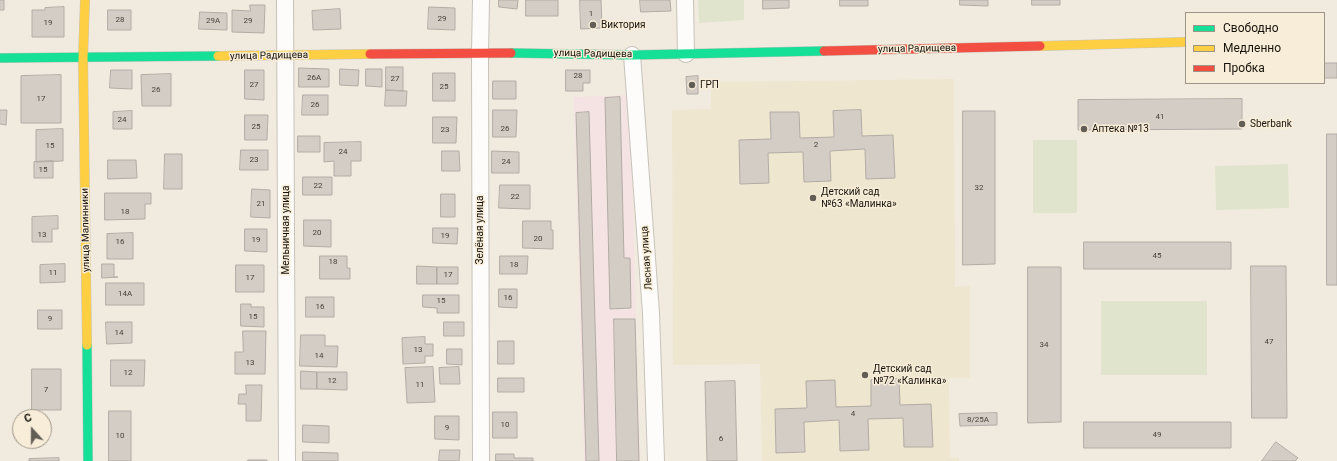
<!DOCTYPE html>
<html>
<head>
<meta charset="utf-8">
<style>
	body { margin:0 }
	#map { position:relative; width:1337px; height:461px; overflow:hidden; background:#f1ebdf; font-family:Roboto,sans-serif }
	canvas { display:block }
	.legend { position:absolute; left:1185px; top:12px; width:140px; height:72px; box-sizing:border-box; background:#f8edd8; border:1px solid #9e9586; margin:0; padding:5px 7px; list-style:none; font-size:12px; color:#16120b }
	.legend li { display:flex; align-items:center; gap:8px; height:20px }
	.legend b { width:20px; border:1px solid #9e9586 }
	.north { position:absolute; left:12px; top:409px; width:40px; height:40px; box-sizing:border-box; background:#f8edd8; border:1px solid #9e9586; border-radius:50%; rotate:339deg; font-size:11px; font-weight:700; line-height:16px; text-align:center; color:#16120b }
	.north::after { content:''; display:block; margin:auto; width:14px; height:18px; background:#635e55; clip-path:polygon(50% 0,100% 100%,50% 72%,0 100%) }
</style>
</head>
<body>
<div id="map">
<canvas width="1337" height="461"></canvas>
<ul class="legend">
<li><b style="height:5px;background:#16e098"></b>Свободно</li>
<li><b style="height:5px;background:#ffcf43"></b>Медленно</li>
<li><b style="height:5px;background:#f24e42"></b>Пробка</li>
</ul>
<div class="north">С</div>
</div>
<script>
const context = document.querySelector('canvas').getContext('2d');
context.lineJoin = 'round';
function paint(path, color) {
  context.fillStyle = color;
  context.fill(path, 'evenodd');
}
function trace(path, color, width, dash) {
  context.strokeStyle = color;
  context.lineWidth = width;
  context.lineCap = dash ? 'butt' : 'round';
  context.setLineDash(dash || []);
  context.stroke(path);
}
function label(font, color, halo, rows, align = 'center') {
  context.font = font + ' Roboto,sans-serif';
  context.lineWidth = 3;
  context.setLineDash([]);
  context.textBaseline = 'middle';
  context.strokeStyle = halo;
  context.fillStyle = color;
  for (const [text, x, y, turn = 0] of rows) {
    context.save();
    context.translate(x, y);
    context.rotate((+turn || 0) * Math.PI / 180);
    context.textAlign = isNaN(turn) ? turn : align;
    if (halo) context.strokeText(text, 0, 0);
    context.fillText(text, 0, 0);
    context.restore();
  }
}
const industrial = new Path2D(`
	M630,95L640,461H584L574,97Z`);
const built = new Path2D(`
	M954,79L955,287L970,286V378H949L950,458H959V461H762L760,364L673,365L672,110L711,109V82Z`);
const green = new Path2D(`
	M698,0H744V20L699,23Z
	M1033,140H1077V213H1033Z
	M1288,164L1289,208L1216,210L1215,166Z
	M1101,301H1207V375H1101Z`);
const building = new Path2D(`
	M0,0H4V10H0Z
	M499,0H518L517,9L499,7Z
	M526,0H558V16H526Z
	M580,0H601L602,28L581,29Z
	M640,0H670L671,11L641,12Z
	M763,0H789V8L763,9Z
	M840,0H868V6H840Z
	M960,0H988V6L960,5Z
	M1032,0H1060V5H1032Z
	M250,5H265L264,33L232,32V10L250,11Z
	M64,7V37H32V10H45V8Z
	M429,7L455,8V30L428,29Z
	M340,9L341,29L313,30L312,11Z
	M108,10H131V30H108Z
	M200,12L227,13V30L199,29Z
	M1324,63H1337V78H1324Z
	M386,67H403V91L386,90Z
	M299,68L329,69V87H299Z
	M340,69L359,70L358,86L340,85Z
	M366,69H382V87L366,86Z
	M111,70H132V89L110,88Z
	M245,70H264V100L245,99Z
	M566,70H590V83H583V91H566Z
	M433,73H455V101H433Z
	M171,74V106H142L141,75Z
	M61,75V123H21V76Z
	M698,76V94H687L686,77Z
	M493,81H516V99H493Z
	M386,90L407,91L406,106H385Z
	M303,95H328V115H302Z
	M620,97L624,258H630L631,308L610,309L605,98Z
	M1242,99V129L1078,130V100Z
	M0,110H7L6,125L0,124Z
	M493,110H517L516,137H493Z
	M861,110L862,136L893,135L895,178L866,179L865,149L830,151L831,181L804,182L803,152L768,153L769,183L740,184L739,140L771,139L770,112H799L800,138L834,137L833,111Z
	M132,111V129H113V112Z
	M963,111H995V264L963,265Z
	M589,112L599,461H586L576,113Z
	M245,115H268L267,140H245Z
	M433,117H457L456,143H433Z
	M63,129V161L36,162V130Z
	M1327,134H1337V285H1327Z
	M298,136H320V152H298Z
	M361,142V161H351V176H334V161L324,162V143Z
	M241,150H268V170H240Z
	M442,151H459L460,171H442Z
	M492,151L519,152V173H492Z
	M165,154H182V189H164Z
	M108,160H136L137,178L108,179Z
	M53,161V178H34V162Z
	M303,177H332V195H303Z
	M500,185H530V209L499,208Z
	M252,189L270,190V218L251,217Z
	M105,193H151V204H145V219L105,220Z
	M441,194H455V217H441Z
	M58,216V229H52V242H32V217Z
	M304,220H331V247L304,246Z
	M523,221H551V230H553V249L523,248Z
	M433,228H458L457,244L433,243Z
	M245,229H267V252L245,251Z
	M133,233V259H107V234Z
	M1084,242H1231V269H1084Z
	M320,256H347V268H350V279H320Z
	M500,256H528L527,274H500Z
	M65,264V282L40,283V265Z
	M102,264H114V277H118L102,278Z
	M236,265H264V292H236Z
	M417,266L437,267V284H417Z
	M1251,266H1286L1287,418H1252Z
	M437,267H458V284H437Z
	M1028,267H1061V422L1028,423Z
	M106,283H144V305H106Z
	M499,289H517V308L499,307Z
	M423,295H459V313H437V308L423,307Z
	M306,297H334V317H306Z
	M241,304H251V307H264V327L241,326Z
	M38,310H62V329H38Z
	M614,319H635L639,461H617Z
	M106,322H132V343L107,344Z
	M444,322H464V336H444Z
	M243,331H266L265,374H235V352H243Z
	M301,335H325V346H338L337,367L300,366Z
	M425,337V344H433V356H425V363L403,364L402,338Z
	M498,341H514V364H498Z
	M447,349H462V365L447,364Z
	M111,360H145L144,386H111Z
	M433,367L435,402L407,403L405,368Z
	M459,367L460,384H440L439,368Z
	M32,369H61V410H32Z
	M301,371L317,372V389H301Z
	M317,372H347V390L317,389Z
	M498,378H524V392H498Z
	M899,379L900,405L931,404L933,447H904L903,418L868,419L869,450L840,451L839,420L804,422L805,452L776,453L775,409L807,408L806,381L835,380L836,407L871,406V380Z
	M735,381L737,461H707L705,382Z
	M246,385H262L261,421H246V404H238L239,394H246Z
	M109,411H131V461H109Z
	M493,412H517V438H493Z
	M997,413V425L960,426L959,414Z
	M435,416H459V440L435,439Z
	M1084,422H1231V448H1084Z
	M303,425L329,426V443L303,442Z
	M1276,442L1298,458L1295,461H1262Z
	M440,450H460L459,461H439Z
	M303,452L338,453V461H303Z
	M496,454H514V458H533V461H496Z
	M59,458V461H29V459Z
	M248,460H267V461H248Z`);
const street = new Path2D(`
	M285,0L287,461
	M481,0L480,53L481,461
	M685,0L686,54
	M632,55L651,313L656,461`);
const fast = new Path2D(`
	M511,53L632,55L824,51
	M0,58L218,56
	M87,345L88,461`);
const slow = new Path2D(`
	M85,0L83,58L87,345
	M1040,46L1186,42
	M218,56L370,54`);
const jam = new Path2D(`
	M824,51L1040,46
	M370,54L511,53`);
const markers = [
	[593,25,4,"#635e55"],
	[692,85,4,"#635e55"],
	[1242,124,4,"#635e55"],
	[1084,129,4,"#635e55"],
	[813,198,4,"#635e55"],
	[865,375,4,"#635e55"]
];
const numberNames = [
	["1",591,14],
	["29",442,19],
	["28",120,20],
	["29А",213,21],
	["29",248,21],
	["19",48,23],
	["28",578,76],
	["26А",314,78],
	["27",395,79],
	["27",254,85],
	["25",444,87],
	["26",156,90],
	["17",41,99],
	["26",315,105],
	["41",1160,117],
	["24",122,120],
	["25",256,127],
	["26",505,129],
	["23",445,130],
	["2",816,145],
	["15",50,146],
	["24",343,152],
	["23",254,160],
	["24",506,162],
	["15",43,170],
	["22",318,186],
	["32",979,188],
	["22",515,197],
	["21",261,204],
	["18",125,212],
	["20",317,233],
	["13",42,235],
	["19",445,236],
	["20",538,239],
	["19",256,240],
	["16",120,242],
	["45",1157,256],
	["18",333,262],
	["18",514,265],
	["11",53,273],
	["17",448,275],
	["17",250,278],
	["14А",125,294],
	["16",508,298],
	["15",441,301],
	["16",320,307],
	["15",253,317],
	["9",50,319],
	["14",119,333],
	["47",1269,342],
	["34",1044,345],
	["13",418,350],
	["14",319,356],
	["13",250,363],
	["12",128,373],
	["12",332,381],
	["11",420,385],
	["7",46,390],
	["4",853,414],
	["8/25А",978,420],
	["10",505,425],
	["9",447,428],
	["49",1157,435],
	["10",120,436],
	["6",721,439]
];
const poiNames = [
	["Виктория",601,25],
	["ГРП",700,85],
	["Sberbank",1250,124],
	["Аптека №13",1092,129],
	["Детский сад",821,192],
	["№63 «Малинка»",821,204],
	["Детский сад",873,369],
	["№72 «Калинка»",873,381]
];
const streetNames = [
	["улица Радищева",917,49,-1],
	["улица Радищева",593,54,1],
	["улица Радищева",269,56,-1],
	["улица Малинники",86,230,-91],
	["Мельничная улица",286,230,-90],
	["Зелёная улица",480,230,-90],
	["Лесная улица",647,258,-94]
];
paint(industrial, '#f4e3e2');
paint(built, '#efe6d0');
paint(green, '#e1e4cd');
paint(building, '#d4cdc6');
trace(building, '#b2aca5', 1);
trace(street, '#c7c3ba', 18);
trace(fast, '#c7c3ba', 10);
trace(slow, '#c7c3ba', 10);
trace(jam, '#c7c3ba', 10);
trace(street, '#fdfcfa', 16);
trace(fast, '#16e098', 9);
trace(slow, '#ffcf43', 9);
trace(jam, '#f24e42', 9);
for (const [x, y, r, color] of markers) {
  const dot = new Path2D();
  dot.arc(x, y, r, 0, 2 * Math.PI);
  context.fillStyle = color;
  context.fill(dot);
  trace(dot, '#f8edd8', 1.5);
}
label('8px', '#46413a', null, numberNames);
label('10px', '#16120b', '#f8edd8', poiNames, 'left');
label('10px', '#16120b', '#f8edd8', streetNames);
</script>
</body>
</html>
